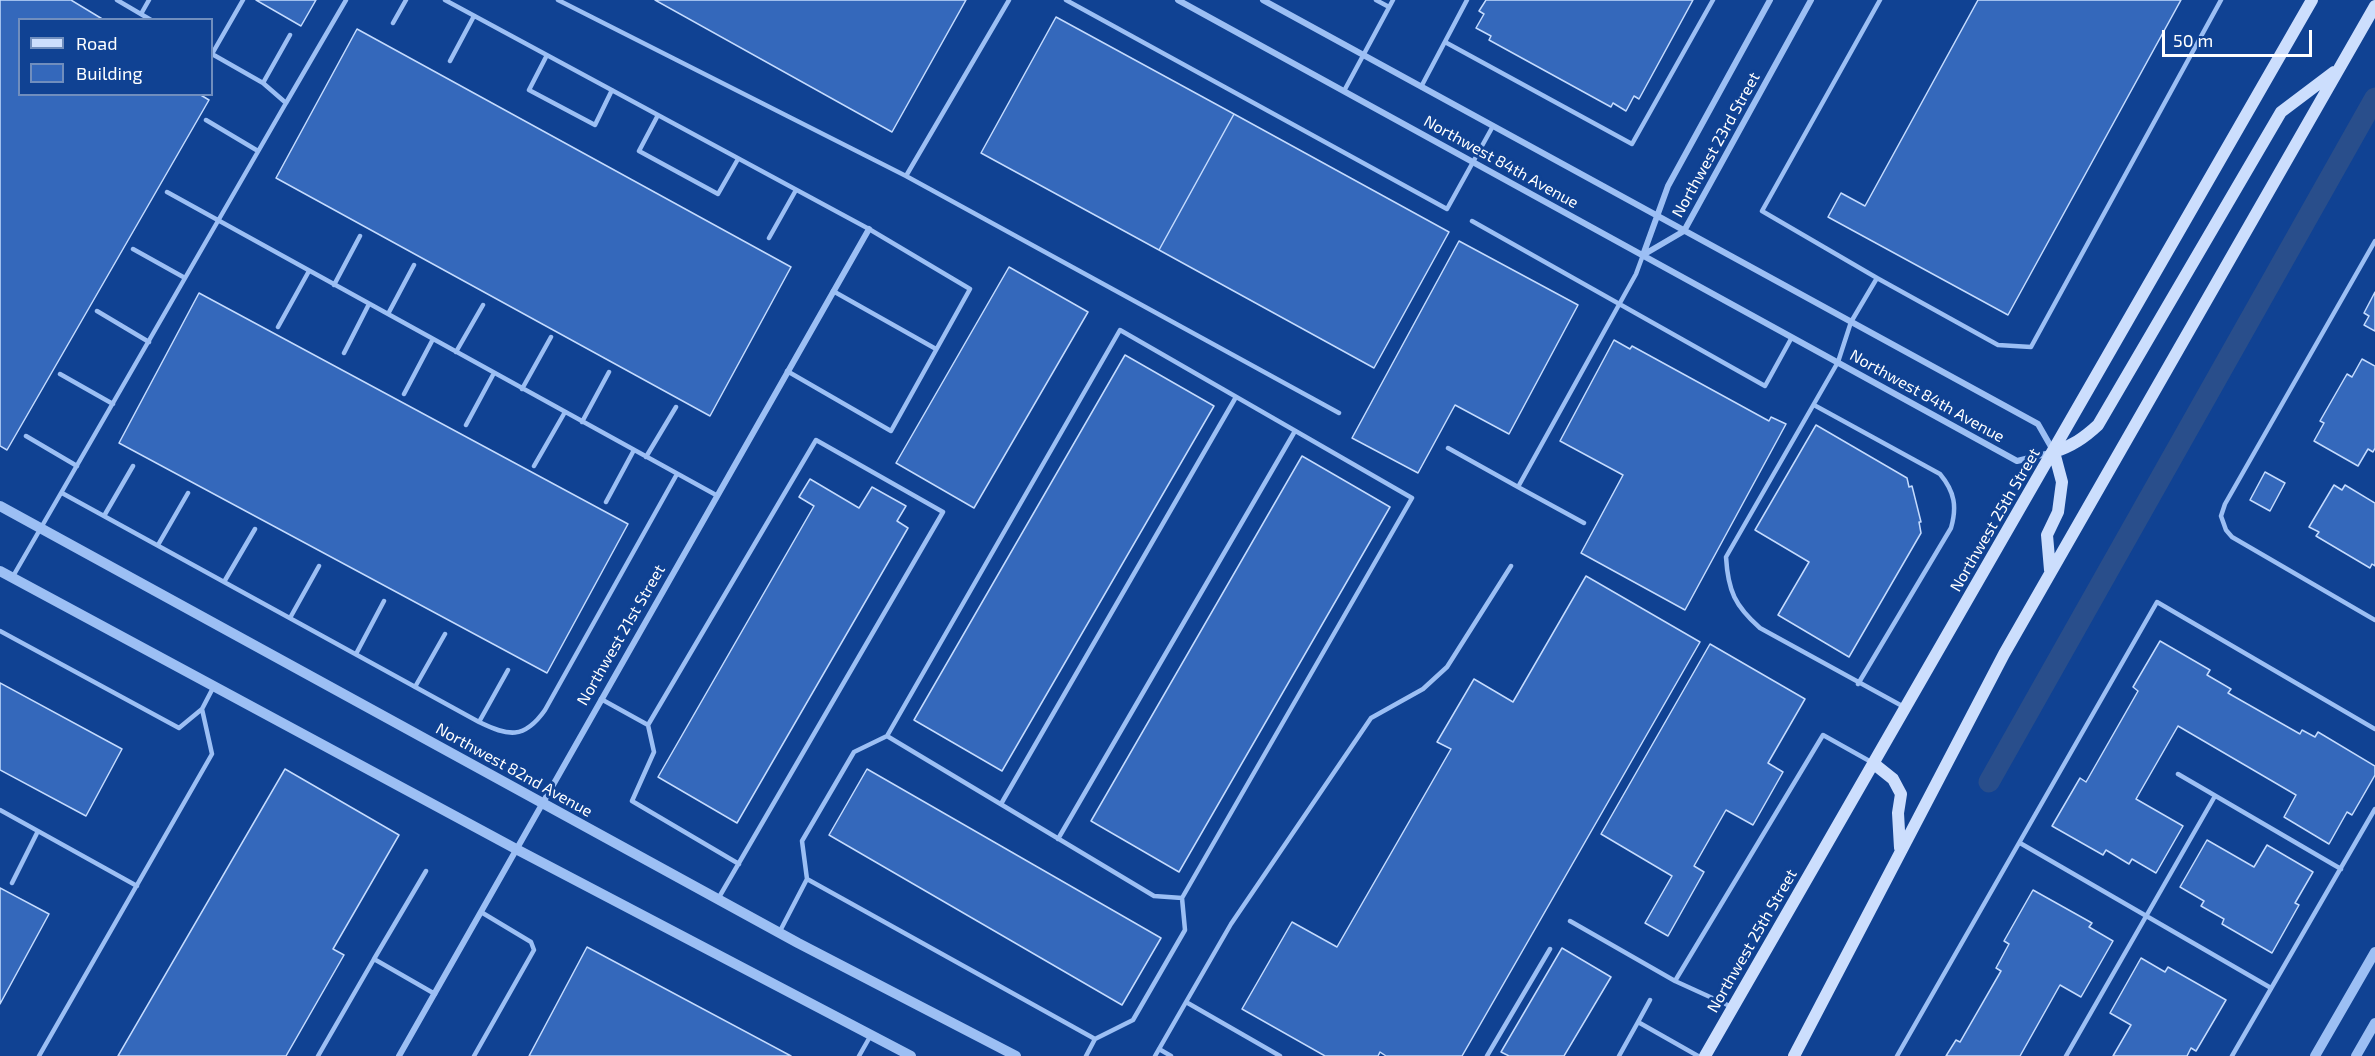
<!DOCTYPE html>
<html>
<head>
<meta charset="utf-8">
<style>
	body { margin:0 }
	#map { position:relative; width:2375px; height:1056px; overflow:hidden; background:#104293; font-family:"Exo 2",sans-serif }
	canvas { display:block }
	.legend { position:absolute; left:18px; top:18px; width:195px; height:78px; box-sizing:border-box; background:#104293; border:2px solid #708ebe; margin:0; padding:8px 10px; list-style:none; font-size:18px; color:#fff }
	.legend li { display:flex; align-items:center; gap:12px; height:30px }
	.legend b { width:30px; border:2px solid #708ebe }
	.scale { position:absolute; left:2162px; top:30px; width:150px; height:27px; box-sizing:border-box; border:3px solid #fff; border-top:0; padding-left:8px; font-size:18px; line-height:21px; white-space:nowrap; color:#fff; -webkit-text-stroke:4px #104293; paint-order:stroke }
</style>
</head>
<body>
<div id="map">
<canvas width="2375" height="1056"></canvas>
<ul class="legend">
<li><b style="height:8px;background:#ccdefd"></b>Road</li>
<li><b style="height:16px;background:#3468bb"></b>Building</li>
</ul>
<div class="scale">50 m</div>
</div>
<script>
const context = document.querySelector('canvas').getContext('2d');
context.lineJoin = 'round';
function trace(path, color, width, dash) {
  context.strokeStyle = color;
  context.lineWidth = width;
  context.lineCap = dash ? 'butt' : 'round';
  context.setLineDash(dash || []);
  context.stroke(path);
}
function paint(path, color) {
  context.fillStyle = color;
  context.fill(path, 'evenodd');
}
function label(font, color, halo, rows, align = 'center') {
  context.font = font + ' "Exo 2",sans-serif';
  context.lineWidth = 6;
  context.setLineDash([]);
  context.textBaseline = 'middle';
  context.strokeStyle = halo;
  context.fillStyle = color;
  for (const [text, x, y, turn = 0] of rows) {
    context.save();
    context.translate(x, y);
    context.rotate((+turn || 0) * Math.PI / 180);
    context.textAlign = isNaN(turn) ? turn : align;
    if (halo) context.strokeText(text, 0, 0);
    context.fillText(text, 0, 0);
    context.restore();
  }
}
const canal = new Path2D(`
	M1989,782L2375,98`);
const building = new Path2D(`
	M0,0H71L104,20H20V94H199L209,100L7,450L0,446Z
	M256,0H316L301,26Z
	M655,0H966L892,132Z
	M1486,0H1693L1639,99L1634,96L1626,111L1613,103L1611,107L1489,40L1491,36L1476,28L1484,14L1479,11Z
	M1978,0H2181L2008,315L1828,217L1841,193L1865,206Z
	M1056,17L1234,114L1159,250L981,153Z
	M357,29L791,267L710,416L276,178Z
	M1234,114L1449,232L1374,368L1159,250Z
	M1459,241L1578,305L1509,434L1455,405L1418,473L1352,438Z
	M1009,267L1088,312L974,508L896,463Z
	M2375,292V331L2364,325L2369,316L2364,313Z
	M199,293L628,524L547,673L119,443Z
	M1614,340L1630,349L1632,346L1769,421L1771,417L1786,424L1685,610L1581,553L1623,475L1560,441Z
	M1125,355L1214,406L1002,771L914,720Z
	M2362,359L2375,366V448L2373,452L2368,449L2358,466L2314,441L2324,423L2320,421L2347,374L2352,377Z
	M1816,425L1907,478L1909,487L1912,486L1921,522H1919L1921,533L1849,657L1778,615L1809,562L1755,530Z
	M1302,456L1390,507L1179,872L1091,821Z
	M2265,472L2285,483L2270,511L2250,500Z
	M810,479L859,508L872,487L906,506L897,521L908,528L737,823L658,777L814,506L799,497Z
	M2334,485L2342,490L2345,485L2375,503V566L2372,564L2370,568L2316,536L2319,532L2309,527Z
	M1586,576L1700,642L1462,1056H1386L1380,1052L1378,1056H1325L1242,1009L1292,922L1337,947L1451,749L1437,742L1474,679L1513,702Z
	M2160,641L2210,670L2207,675L2231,689L2228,693L2300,734L2302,730L2315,737L2318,732L2375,766V775L2352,815L2347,812L2329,844L2284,817L2296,795L2178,726L2136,799L2183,826L2156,873L2132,859L2129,864L2106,850L2103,855L2052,826L2080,778L2086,782L2138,691L2133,687Z
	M1710,644L1805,699L1768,763L1783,772L1753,825L1726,810L1694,866L1704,872L1668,936L1645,923L1672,876L1601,834Z
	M0,683L122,749L86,816L0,770Z
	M285,769L399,835L333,949L344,955L286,1056H118Z
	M867,769L1161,938L1122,1005L829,835Z
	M2207,840L2254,867L2267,845L2313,872L2295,903L2299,905L2272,953L2222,924L2224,919L2201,906L2204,901L2180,887Z
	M0,888L49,914L0,1004Z
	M2033,890L2092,923L2089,927L2113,941L2081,997L2060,985L2020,1056H1946L1956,1040L1960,1042L2001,971L1996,968L2009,944L2004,941Z
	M587,947L791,1056H529Z
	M1562,948L1611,977L1564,1056H1509L1501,1052Z
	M2141,958L2165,972L2168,967L2226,1000L2196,1051L2191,1048L2187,1056H2113L2131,1025L2110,1013Z`);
const service = new Path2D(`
	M117,0L151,20
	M445,0L869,229L970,289L891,431L787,371
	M558,0L906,176L1339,413
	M1066,0L1447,209L1493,126
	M1376,0L1389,7
	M141,14L149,0
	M393,23L406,0
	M1445,42L1632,144L1713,0
	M547,55L529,90L595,125L612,90
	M450,61L474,16
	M263,83L290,35
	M1421,87L1467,0
	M1344,91L1393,0
	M286,103L346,0
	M658,115L639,151L718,194L738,159
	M206,120L258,151
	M906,176L1009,0
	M167,192L716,495
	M1472,221L1765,386L1792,337
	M769,238L796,190
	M2375,241L2225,504L2221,516L2226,530L2232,537L2375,620
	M133,249L185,278
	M1877,278L1762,211L1880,0
	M334,285L360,236
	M833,291L936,349
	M97,311L149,342
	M388,314L414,265
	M278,327L309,271
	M456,352L483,305
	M344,353L369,304
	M60,374L113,404
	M522,389L551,337
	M404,394L433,339
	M1814,405L1940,474C1955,492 1957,507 1951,528L1858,684
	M582,422L609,372
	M466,425L494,373
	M26,436L77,466
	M1448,448L1518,487
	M646,457L676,407
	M534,466L565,412
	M62,493L479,722C508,736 524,740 545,710L677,474
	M606,502L634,450
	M104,516L133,466
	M1584,523L1518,487L1636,274L1643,255
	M158,545L188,493
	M12,578L286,103L263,83L212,54L243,0
	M224,582L255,529
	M290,618L319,566
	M0,631L179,728L202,709
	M356,654L384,601
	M415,687L445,634
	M601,699L648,725L816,440L943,512L718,899
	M1904,707L1760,628C1735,606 1728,591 1726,557L1838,362L1851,322L1877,278L1998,345L2031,347L2221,0
	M479,722L508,670
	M648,725L654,752L632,801L739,864
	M887,736L1154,896L1182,898
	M2178,774L2341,869
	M1001,804L1236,397
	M0,810L137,886
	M1058,839L1295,431
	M2020,843L2271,988
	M426,871L374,959L435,994
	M807,879L1095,1039
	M12,883L38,831
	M1570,921L1675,981L1823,735L1873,763
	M780,931L807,879L802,841L854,752L887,736L1120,330L1412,498L1182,898L1185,930L1133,1020L1095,1039L1086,1056
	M1675,981L1732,1007
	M1186,1002L1231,924L1371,718L1423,689L1447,667L1511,566
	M1638,1022L1650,1000
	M1159,1049L1171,1056
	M39,1056L212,754L202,709L214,686
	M318,1056L374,959
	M474,1056L534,950L531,942L481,912
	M859,1056L871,1035
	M1155,1056L1186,1002L1280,1056
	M1487,1056L1550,949
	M1619,1056L1638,1022L1698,1056
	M1897,1056L2157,602L2375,729
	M2066,1056L2215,796
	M2232,1056L2375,809`);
const minor = new Path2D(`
	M1178,0L2017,461L2054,452L2038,424L1263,0
	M1643,255L1684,231L1811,0
	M1643,255L1668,186L1770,0
	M399,1056L869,229`);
const tertiary = new Path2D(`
	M0,506L798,943L1016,1056
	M0,571L516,849L911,1056
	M2315,1056L2375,952
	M2356,1056L2375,1023`);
const secondary = new Path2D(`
	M2054,452C2072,446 2084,438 2098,425L2281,112L2334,72
	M2050,570L2047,535L2058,512L2062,482L2054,452
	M1873,763L1893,779L1901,794L1898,813L1900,848
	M1705,1056L2312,0
	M1794,1056L2004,654L2375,6`);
const streetNames = [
	["Northwest 23rd Street",1716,145,-61],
	["Northwest 84th Avenue",1501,162,29],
	["Northwest 84th Avenue",1927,396,29],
	["Northwest 25th Street",1995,520,-60],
	["Northwest 21st Street",621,635,-60],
	["Northwest 82nd Avenue",514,770,29],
	["Northwest 25th Street",1752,941,-60]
];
trace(canal, '#294e8b', 21);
paint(building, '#3468bb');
trace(building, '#c4dbfe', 1.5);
trace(service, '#9cbff4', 4.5);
trace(minor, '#9cbff4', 6);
trace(tertiary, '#9cbff4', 10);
trace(secondary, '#ccdefd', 12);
label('16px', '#fff', '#104293', streetNames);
</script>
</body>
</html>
